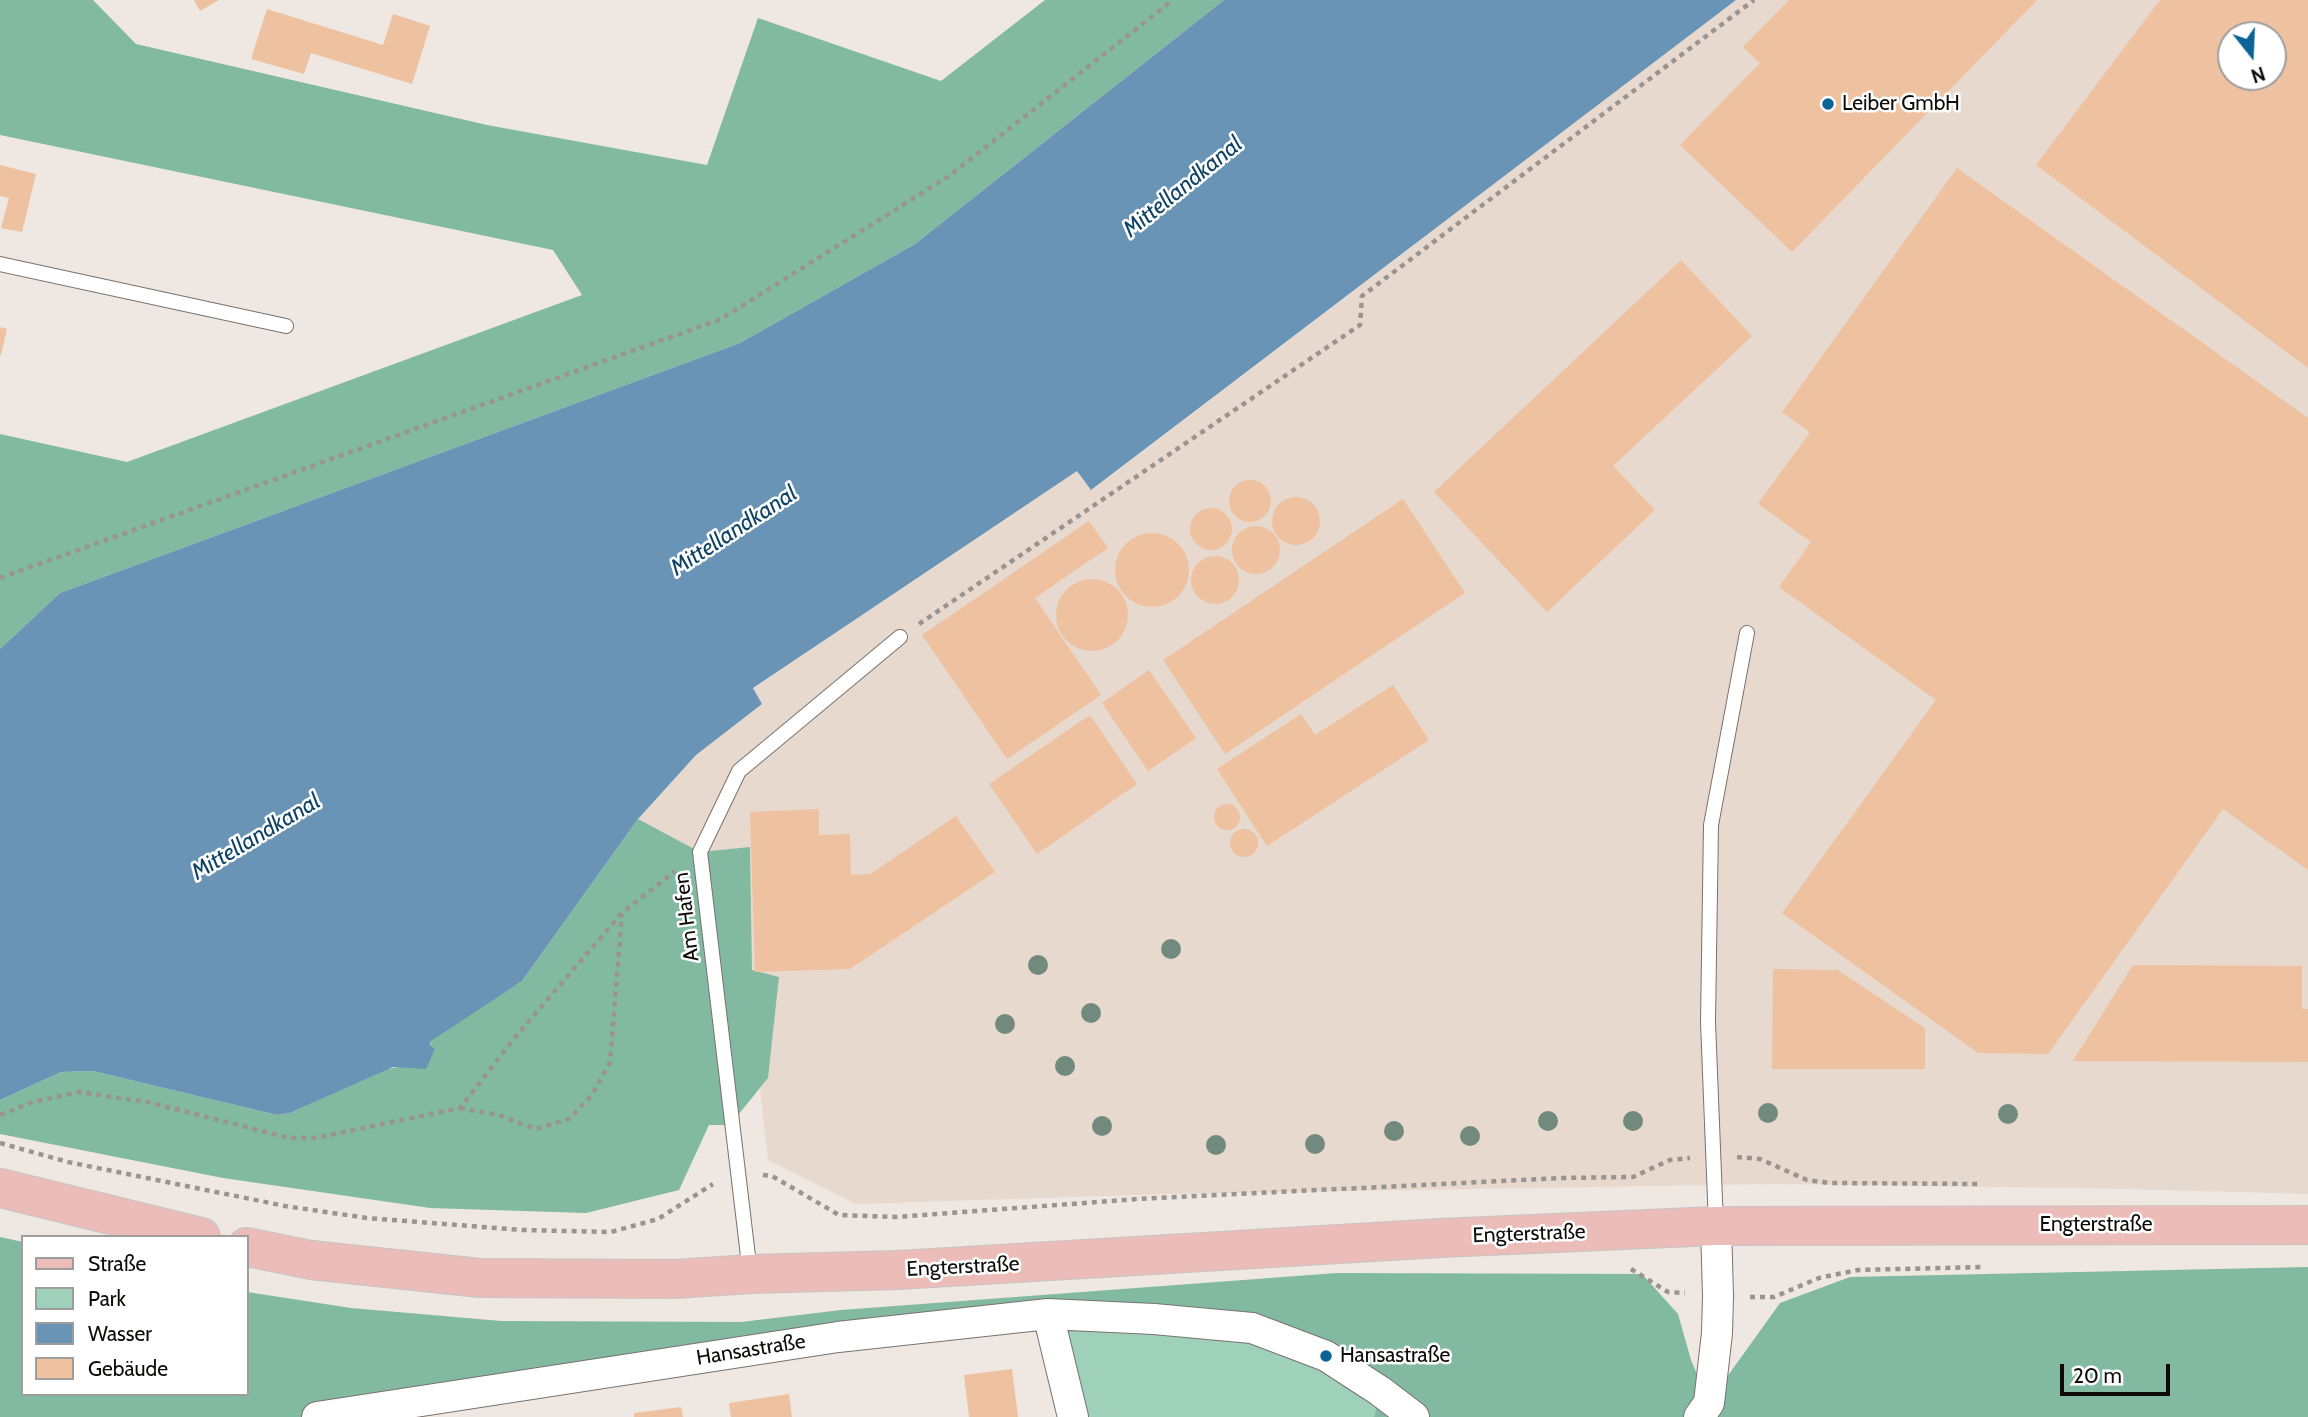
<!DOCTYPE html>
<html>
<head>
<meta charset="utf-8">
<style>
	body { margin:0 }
	#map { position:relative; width:2308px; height:1417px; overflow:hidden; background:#efe7e1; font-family:Cabin,sans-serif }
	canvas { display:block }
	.legend { position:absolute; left:21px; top:1235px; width:228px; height:161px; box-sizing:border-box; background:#fff; border:2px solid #9f9e9d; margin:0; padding:9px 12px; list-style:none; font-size:21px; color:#0e0c0a }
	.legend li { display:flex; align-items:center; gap:14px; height:35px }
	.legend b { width:35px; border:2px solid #9f9e9d }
	.north { position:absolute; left:2217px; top:21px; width:70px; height:70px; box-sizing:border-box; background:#fff; border:2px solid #9f9e9d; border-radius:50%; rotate:162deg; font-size:19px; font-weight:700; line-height:28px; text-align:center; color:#0e0c0a }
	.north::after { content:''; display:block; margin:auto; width:24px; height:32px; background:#0b6495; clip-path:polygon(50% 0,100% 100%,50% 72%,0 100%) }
	.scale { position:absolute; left:2060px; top:1364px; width:110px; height:32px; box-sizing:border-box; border:4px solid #0e0c0a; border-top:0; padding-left:9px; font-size:21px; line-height:24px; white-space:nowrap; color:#0e0c0a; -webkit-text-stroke:5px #fff; paint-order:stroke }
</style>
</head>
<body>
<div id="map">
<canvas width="2308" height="1417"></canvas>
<ul class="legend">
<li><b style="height:9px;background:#ebbcb8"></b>Straße</li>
<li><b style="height:19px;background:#9fd0b9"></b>Park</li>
<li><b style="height:19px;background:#6994b5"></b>Wasser</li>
<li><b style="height:19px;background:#eec1a0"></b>Gebäude</li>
</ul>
<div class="north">N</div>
<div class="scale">20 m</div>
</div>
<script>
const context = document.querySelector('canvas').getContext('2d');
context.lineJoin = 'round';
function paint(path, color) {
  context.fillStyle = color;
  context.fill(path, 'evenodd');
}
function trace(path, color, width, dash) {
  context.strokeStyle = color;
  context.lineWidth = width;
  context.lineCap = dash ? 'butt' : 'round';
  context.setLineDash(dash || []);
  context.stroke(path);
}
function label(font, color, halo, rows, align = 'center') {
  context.font = font + ' Cabin,sans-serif';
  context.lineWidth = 5;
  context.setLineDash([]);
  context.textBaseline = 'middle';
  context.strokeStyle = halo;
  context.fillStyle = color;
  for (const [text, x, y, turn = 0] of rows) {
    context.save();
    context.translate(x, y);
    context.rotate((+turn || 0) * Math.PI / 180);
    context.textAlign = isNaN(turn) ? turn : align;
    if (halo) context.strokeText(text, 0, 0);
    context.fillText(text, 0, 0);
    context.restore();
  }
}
const built = new Path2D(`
	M1736,0H2308V1194L2085,1188L1772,1184L1167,1194L856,1204L768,1160L760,1089L768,1078L779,977L752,971L750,848L700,852L638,819L696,755L762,704L753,688L1077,471L1092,490ZM2231,35H2273V77H2231Z`);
const green = new Path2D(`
	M1048,1314L1252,1328L1380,1391L1374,1417H1073Z`);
const forest = new Path2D(`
	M0,0H93L136,44L487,125L707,165L758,18L941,81L1045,0H1224L915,244L740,343L60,593L0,649V434L127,462L582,295L553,250L0,135Z
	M638,819L700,852L750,847L752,970L779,977L768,1078L730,1125H709L679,1190L586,1213L430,1208L223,1178L0,1134V1100L61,1072L93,1071L277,1115L290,1113L387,1069L399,1067L431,1045V1041L442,1032L522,981Z
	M0,1237L23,1242V1394H247V1292L351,1308L501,1321L741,1322L841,1310L1337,1273L1642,1274L1678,1314L1691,1360L1709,1402L1780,1303L1850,1277L2308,1267V1417H1374L1380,1391L1317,1352L1048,1314L327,1417H0Z`);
const water = new Path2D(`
	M1224,0H1736L1091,490L1077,471L753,688L762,704L696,755L638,819L522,981L431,1041L430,1045L435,1049L426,1069L393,1067L290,1113L277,1115L93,1071L61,1072L0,1100V649L60,593L740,343L915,244Z`);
const building = new Path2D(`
	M194,0H219L200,11Z
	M1789,0H2037L1792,252L1680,145L1760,63L1743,47Z
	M2160,0H2308V368L2036,165ZM2231,35H2273V77H2231Z
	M267,9L383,45L393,14L430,26L412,84L311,53L304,74L251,59Z
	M0,165L36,174L22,232L1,228L9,198L0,196Z
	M1957,168L2308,418V870L2223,809L2048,1054L1978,1053L1782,913L1936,700L1779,587L1811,542L1758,504L1810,432L1782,412Z
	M1681,260L1752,336L1613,466L1655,510L1547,612L1434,492Z
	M0,327L7,329L1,355H0Z
	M1229 501a21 21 0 1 1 42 0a21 21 0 1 1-42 0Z
	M1272 521a24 24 0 1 1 48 0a24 24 0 1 1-48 0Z
	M1403,499L1465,593L1225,754L1163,660Z
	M1190 529a21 21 0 1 1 42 0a21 21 0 1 1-42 0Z
	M1089,521L1108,548L1035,598L1101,695L1007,759L922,635Z
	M1232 550a24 24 0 1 1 48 0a24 24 0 1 1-48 0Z
	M1115 570a37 37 0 1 1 74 0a37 37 0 1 1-74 0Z
	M1191 580a24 24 0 1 1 48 0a24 24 0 1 1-48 0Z
	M1056 615a36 36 0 1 1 72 0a36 36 0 1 1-72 0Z
	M1149,670L1196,738L1148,771L1102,703Z
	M1393,685L1429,740L1267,846L1217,769L1301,714L1315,735Z
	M1090,715L1137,784L1037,854L989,784Z
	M1214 817a13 13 0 1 1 26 0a13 13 0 1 1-26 0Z
	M819,809V835L850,834L851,875L870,874L956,816L995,872L850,969L755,972L750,812Z
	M1230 843a14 14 0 1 1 28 0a14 14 0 1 1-28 0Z
	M2133,965L2302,966V1009H2308V1062L2073,1061Z
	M1773,969L1838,970L1925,1028V1069H1772Z
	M1012,1369L1018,1417H969L964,1375Z
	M789,1394L792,1417H731L729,1403Z
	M681,1407L683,1417H634V1413Z`);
const path = new Path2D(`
	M0,578L721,319L949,176L1173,0
	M919,624L1360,325L1362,296L1754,0
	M460,1108L498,1115L536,1129L569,1119L592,1095L610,1062L622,914
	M0,1115L33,1102L79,1092L147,1102L290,1138H315L460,1108L517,1035L622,913L675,871
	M0,1143L68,1162L285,1206L367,1218L522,1230L611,1232L658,1219L713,1184
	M1737,1157L1760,1159L1807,1180L1829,1183L1979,1184
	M763,1175L772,1176L839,1215L897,1217L1137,1199L1561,1178L1633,1177L1670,1160L1690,1158
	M1631,1269L1668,1292L1685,1293
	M1750,1297H1774L1819,1278L1858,1270L1985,1267`);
const service = new Path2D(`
	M0,264L286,326
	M1716,1225L1708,1022L1711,825L1747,633
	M750,1273L700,852L739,771L900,637`);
const minor = new Path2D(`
	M1048,1314L1073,1417
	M317,1417L838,1337L1048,1314L1154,1319L1252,1328L1326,1356L1380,1391L1414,1417
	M1699,1417L1709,1403L1717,1333L1718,1296L1716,1226`);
const primary = new Path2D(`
	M0,1188L201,1237
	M247,1247L311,1260L480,1278L675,1279L751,1274L898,1270L1441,1238L1716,1226L2308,1225`);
const trees = [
	[1171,949],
	[1038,965],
	[1091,1013],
	[1005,1024],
	[1065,1066],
	[1768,1113],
	[2008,1114],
	[1548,1121],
	[1633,1121],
	[1102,1126],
	[1394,1131],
	[1470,1136],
	[1315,1144],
	[1216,1145]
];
const markers = [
	[1828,104,7,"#0b6495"],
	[1326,1356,7,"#0b6495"]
];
const poiNames = [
	["Leiber GmbH",1842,104],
	["Hansastraße",1340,1356]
];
const streetNames = [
	["Am Hafen",687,917,-97],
	["Engterstraße",2096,1225],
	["Engterstraße",1529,1234,-2],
	["Engterstraße",963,1267,-3],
	["Hansastraße",751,1350,-9]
];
const waterNames = [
	["Mittellandkanal",1183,187,-39],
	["Mittellandkanal",734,531,-33],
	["Mittellandkanal",256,837,-31]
];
paint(built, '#e8d9ce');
paint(green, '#9fd0b9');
paint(forest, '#82baa1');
paint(water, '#6994b5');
paint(building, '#eec1a0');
trace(service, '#79726d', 16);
trace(minor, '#79726d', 32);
trace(primary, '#c5c5c4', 40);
trace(path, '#99948f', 4.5, [5, 5]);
trace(service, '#fff', 14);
trace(minor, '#fff', 30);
trace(primary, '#ebbcb8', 38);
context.fillStyle = '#72897d';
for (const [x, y] of trees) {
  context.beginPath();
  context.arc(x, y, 10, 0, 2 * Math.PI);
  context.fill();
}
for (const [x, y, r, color] of markers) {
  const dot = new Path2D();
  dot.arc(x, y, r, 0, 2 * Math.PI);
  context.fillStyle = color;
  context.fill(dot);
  trace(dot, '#fff', 2.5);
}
label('21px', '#0e0c0a', '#fff', poiNames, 'left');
label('21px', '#0e0c0a', '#fff', streetNames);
label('italic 23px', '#0d4364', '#fff', waterNames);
</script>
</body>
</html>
